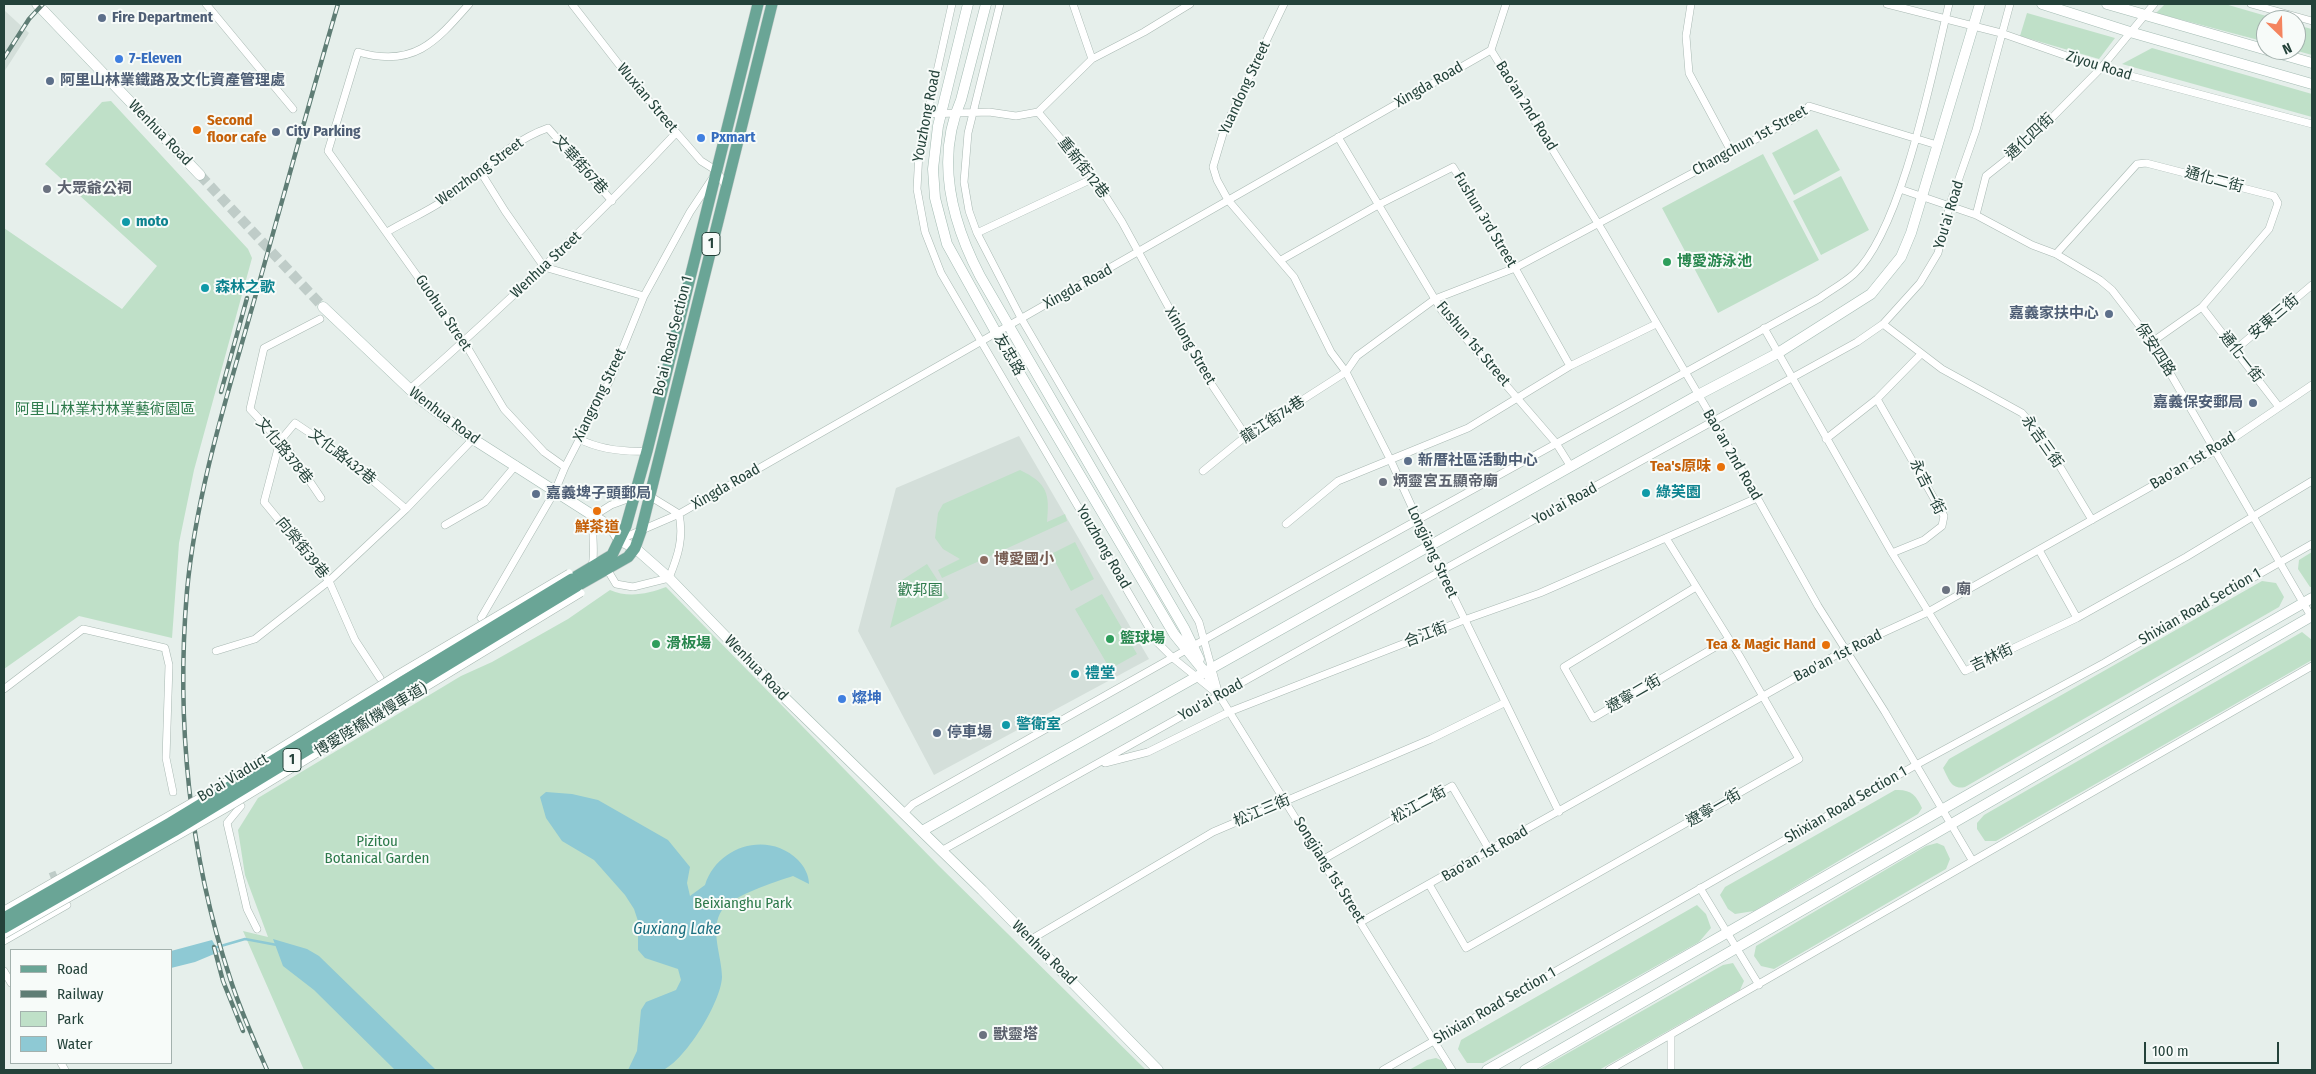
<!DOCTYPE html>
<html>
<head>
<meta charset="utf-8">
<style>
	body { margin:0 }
	#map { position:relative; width:2316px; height:1074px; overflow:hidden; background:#e6efeb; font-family:"Fira Sans Condensed",sans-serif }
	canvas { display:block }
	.frame { position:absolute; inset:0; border:5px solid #24423a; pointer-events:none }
	.legend { position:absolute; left:10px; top:949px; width:162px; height:115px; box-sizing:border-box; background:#f7fbf9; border:1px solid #a3b1ad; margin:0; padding:6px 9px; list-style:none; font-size:15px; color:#24423a }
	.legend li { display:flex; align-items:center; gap:10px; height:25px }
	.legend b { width:25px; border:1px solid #a3b1ad }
	.north { position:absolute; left:2256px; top:10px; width:50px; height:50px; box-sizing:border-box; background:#f7fbf9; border:1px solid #a3b1ad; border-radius:50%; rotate:156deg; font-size:14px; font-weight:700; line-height:20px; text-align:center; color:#24423a }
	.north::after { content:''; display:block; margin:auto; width:18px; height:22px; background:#f4845f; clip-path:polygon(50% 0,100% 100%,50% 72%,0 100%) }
	.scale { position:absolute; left:2144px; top:1042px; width:135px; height:22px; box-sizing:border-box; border:2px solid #24423a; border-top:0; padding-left:6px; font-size:15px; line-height:18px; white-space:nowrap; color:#24423a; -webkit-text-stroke:4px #f7fbf9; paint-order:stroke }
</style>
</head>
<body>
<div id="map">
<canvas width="2316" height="1074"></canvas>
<div class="frame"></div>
<ul class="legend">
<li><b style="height:6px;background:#6aa596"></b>Road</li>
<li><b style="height:6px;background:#5f7d75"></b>Railway</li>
<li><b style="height:14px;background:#bfe0c8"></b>Park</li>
<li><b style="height:14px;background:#8ec9d4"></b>Water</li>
</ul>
<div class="north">N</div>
<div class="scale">100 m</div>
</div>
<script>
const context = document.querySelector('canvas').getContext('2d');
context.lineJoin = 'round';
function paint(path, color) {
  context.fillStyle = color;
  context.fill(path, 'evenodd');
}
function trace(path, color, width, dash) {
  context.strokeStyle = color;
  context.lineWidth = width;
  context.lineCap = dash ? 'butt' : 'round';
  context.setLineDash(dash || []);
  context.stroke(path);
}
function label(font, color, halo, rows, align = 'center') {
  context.font = font + ' "Fira Sans Condensed","Noto Sans TC",sans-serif';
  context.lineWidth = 4;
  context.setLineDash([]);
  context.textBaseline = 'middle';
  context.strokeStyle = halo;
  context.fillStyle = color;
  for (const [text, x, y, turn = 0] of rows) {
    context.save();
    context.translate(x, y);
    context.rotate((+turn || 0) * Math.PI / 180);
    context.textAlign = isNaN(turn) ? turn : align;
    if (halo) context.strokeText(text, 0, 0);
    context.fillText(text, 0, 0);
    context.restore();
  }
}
const built = new Path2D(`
	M4,10L29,33L4,72Z
	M1019,436L1149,659L934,775L858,631L896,488Z`);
const green = new Path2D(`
	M2165,4H2225L2280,20H2266V42L2156,13Z
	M2027,13L2115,38L2099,59L2020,36Z
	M2296,25L2312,29V55L2294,50H2296Z
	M2152,48L2312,94V117L2122,64Z
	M111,101L248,249L252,258L194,470L179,543L172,638L79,616L4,669V228L122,309L157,266L45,164L102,102Z
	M1817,129L1840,170L1794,195L1772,153Z
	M1763,154L1819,260L1718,313L1662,208Z
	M1841,176L1869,230L1821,255L1793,201Z
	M1020,470C1047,483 1050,493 1047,522L1065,514L1067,521L942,578L938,570L960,559L943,549L935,538L938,513L943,504Z
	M1075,542L1094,579L1071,591L1051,554Z
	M2312,552V587H2310L2298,569L2299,560Z
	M927,564L949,598L890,628L902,580Z
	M2262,581L2276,583L2284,597L2279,607L1965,787C1951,790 1949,779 1943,768L1949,759Z
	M666,587L938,865L1146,1070H304L243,931L268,937L245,875L238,830L258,798L461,676L492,662L568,619L610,590C628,598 648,594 666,587Z
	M1102,594L1137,654L1110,669L1075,609Z
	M2302,632L2312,640V660L1996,841H1985L1977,829V823L1984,815Z
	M1895,790C1911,789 1916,795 1922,808L1918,814L1754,911L1735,914L1728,909L1720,895L1725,887Z
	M1937,843L1944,846L1950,859L1946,869L1774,969L1761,966L1754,956L1756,946L1926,846Z
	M1697,905L1706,914L1711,928L1699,942L1483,1063H1467L1458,1049L1461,1040Z
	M1733,963L1744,981L1740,990L1599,1070H1538L1723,965Z
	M1436,1058L1443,1061L1449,1070H1409L1427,1060Z`);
const water = new Path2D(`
	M546,792L572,794L598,800L668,840L690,867L687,883L690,896L705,885C717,846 768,830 798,860C804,866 809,875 809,884L793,876C775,882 733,895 722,910C709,929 722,956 722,977C721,1002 687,1057 665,1069C657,1074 638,1070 628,1070L637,1051L641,1010L646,1002L676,990L681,980L678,969L645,958L638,950V921L634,909L625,895L594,860L562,841L546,818L540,797Z
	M273,939L307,949L319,956L436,1070H395L314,990L283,966Z
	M212,940L219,952L195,962L171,968V951Z`);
const stream = new Path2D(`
	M214,948L245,939L277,945`);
const streetTunnel = new Path2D(`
	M52,872L57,884`);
const secondaryTunnel = new Path2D(`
	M200,175L323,307`);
const street = new Path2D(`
	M206,4L293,109
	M469,4C435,43 413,68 358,52L328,151L463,340L504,409L544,452L565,467
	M572,4L631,80L701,161L717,171L726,187
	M952,4L919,152L917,189L925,232L941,273L1158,643L1173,658L1220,696
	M1000,4L968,133L964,182L969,211L977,233L1021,318L1199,622L1219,695
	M1073,4L1092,59
	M1284,4L1225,127L1213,167L1217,180L1228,200L1294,277L1331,352L1346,372L1391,461L1441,571L1559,812
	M1691,4L1686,36L1689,73L1731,151
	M1887,4L2001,33L2101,68L2312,124
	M2251,4L2312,21
	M1491,50L1602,230L1718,428L1818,606L1885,712L1972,860
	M1038,112L1094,178L1122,222L1208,379L1246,436
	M926,114L989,112L1016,116L1038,112L1092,59L1144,32L1190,4
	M1338,137L1442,311L1556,443L1571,467
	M480,171L505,211L544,267L644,296
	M1900,189L1976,215L2032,245L2056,254L2100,280L2112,290L2152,342L2312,618
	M1976,215L1986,176L2025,145L2101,68L2154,4
	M387,232C405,221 427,212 444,200C476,176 510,141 548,128L612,201
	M977,233L1094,178
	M2056,254L2137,164L2146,163L2274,196L2278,203L2269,229L2202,307L2152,342
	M1281,260L1380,204L1453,167L1515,268L1570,366
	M2202,307L2279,407
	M320,319L264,348L250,409L290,452L321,498
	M1883,324L1942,369L2022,413L2041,435L2092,520
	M1764,328L1892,553L1965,671L2077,618L2186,557L2312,481
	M2235,350L2312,285
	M409,390C502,308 591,224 676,133
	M1877,399L1944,516L1942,526L1924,540L1892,553
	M579,439C599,449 625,452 647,451
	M1826,439L1877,399L1921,354
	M1203,471L1246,436L1346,372L1357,356L1435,299L1515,268L1803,114L1809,106L1937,145
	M1286,524L1338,481L1468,428L1570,366L1656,324
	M445,525L485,502L516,465
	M621,539L679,514L1491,50L1506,4
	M2039,550L2077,618
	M592,566C596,549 590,533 595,515L611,505L633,497
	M607,569L616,584L633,587L669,578C678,556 684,538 679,514L648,495
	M1696,587L1564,667L1593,718L1729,639
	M481,618L555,491L565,467L610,380L644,296L690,212L712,179
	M216,651L255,639L329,581L406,509L473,439
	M1204,671L1452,1070
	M380,678L355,640L329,581L264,502L280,441L295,423L344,456L406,509
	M4,689L83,629L165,648L169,665L166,758L173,792
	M1105,763L1148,752L1229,712L1464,620L1540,593L1757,498
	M241,806L227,823L247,909L257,929
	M903,814L913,804L1365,549L1820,298C1831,290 1844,283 1854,274C1902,230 1933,69 1949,4
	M941,851L1441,571L1857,342L1883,324L1920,283L1938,253L1950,204L1976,130L2010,4
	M1322,860L1452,786L1490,851
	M1430,886L1466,948L1799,759L1739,655L1666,538
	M1700,888L1759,985
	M1361,922L1845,650L1928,612L2216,450L2312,385
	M1030,940L1213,832L1431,739L1504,703
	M4,941L67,905
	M4,971L11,983
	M61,1063L65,1070
	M1383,1070L1916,765L2104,663L2312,544
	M1609,1070L2312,666
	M1671,1070V1035`);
const secondary = new Path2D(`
	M37,4L200,175
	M968,4L938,126L933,169L935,198L947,244L1003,345L1174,634L1204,671
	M986,4L961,100C935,159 952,222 980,276L1184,628L1199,659
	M2042,4L2130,32L2312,84
	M2107,4L2312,63
	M323,307L420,399L473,439L611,527L619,540L635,548L669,578L785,698L982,890L1158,1070
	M922,831L1698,395L1778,353L1871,294L1901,257L1911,233L1980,4
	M1487,1070L2312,598
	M1525,1070L2312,616`);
const primary = new Path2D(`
	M572,579L612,555L626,526L647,451L758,4
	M577,586L628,557L635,548L641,531L772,4`);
const rail = new Path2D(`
	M4,58L29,19L43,4
	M221,392L247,298
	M214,947L223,981L243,1031
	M267,1070C254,1040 240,1010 230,978C189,855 176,720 187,591C196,493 227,396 254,301C282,202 309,103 338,4`);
const streetBridge = new Path2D(`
	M4,910L206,794L398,674L569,573
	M4,935L229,807L581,593`);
const primaryBridge = new Path2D(`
	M4,918L170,823L572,579
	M4,928L174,831L577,586`);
const markers = [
	[102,18,5,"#5c6f8a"],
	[119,59,5,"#3f7fe0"],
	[50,81,5,"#5c6f8a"],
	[197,130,5,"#e8710a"],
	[276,132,5,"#5c6f8a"],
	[701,138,5,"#3f7fe0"],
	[47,189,5,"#6b7280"],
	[126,222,5,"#0f9aa8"],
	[1667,262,5,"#2e9e5b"],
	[205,288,5,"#0f9aa8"],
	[2109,314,5,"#5c6f8a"],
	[2253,403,5,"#5c6f8a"],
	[1408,461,5,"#5c6f8a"],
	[1721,467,5,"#e8710a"],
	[1383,482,5,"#6b7280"],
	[1646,493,5,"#0f9aa8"],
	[536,494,5,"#5c6f8a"],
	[597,511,5,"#e8710a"],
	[984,560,5,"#8d6e63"],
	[1946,590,5,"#6b7280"],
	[1110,639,5,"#2e9e5b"],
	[656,644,5,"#2e9e5b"],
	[1826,645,5,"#e8710a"],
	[1075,674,5,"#0f9aa8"],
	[842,699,5,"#3f7fe0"],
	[1006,725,5,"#0f9aa8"],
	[937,733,5,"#5c6f8a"],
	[983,1035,5,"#6b7280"]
];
const shields = [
	[711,244,18],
	[292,760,18]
];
const shieldNames = [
	["1",711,244],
	["1",292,760]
];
const serviceNames = [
	["Fire Department",112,18],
	["阿里山林業鐵路及文化資產管理處",60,81],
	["City Parking",286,132],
	["嘉義家扶中心",2099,314,"right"],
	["嘉義保安郵局",2243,403,"right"],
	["新厝社區活動中心",1418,461],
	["嘉義埤子頭郵局",546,494],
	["停車場",947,733]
];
const shopNames = [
	["7-Eleven",129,59],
	["Pxmart",711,138],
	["燦坤",852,699]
];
const streetNames = [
	["Ziyou Road",2099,66,17],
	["Xingda Road",1429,85,-30],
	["Yuandong Street",1245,88,-65],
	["Wuxian Street",647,98,50],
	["Bao'an 2nd Road",1526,106,58],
	["Youzhong Road",927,116,-79],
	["Wenhua Road",160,133,46],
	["通化四街",2030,137,-43],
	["Changchun 1st Street",1750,141,-29],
	["文華街67巷",580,165,48],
	["重新街12巷",1083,168,52],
	["Wenzhong Street",480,172,-36],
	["通化二街",2214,180,15],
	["You'ai Road",1949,215,-73],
	["Fushun 3rd Street",1485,220,59],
	["Wenhua Street",546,265,-43],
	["Xingda Road",1078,287,-29],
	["Guohua Street",443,313,56],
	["安東三街",2274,317,-40],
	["Bo'ai Road Section 1",673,336,-76],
	["Fushun 1st Street",1473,344,50],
	["Xinlong Street",1190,346,60],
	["保安四路",2155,350,57],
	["友忠路",1009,355,60],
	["通化一街",2241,357,52],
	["Xiangrong Street",600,395,-64],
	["Wenhua Road",444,416,37],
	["龍江街74巷",1273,420,-33],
	["永吉三街",2042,442,55],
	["文化路378巷",284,451,51],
	["Bao'an 2nd Road",1732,455,60],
	["文化路432巷",342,457,38],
	["Bao'an 1st Road",2193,461,-31],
	["Xingda Road",726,487,-30],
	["永吉一街",1927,487,63],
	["You'ai Road",1565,504,-29],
	["Youzhong Road",1103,547,60],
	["向榮街39巷",302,548,51],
	["Longjiang Street",1432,552,65],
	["Shixian Road Section 1",2200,607,-30],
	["合江街",1426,635,-21],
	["Bao'an 1st Road",1838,656,-27],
	["吉林街",1992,658,-25],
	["Wenhua Road",756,668,46],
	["遼寧二街",1634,694,-30],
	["You'ai Road",1211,700,-29],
	["博愛陸橋(機慢車道)",371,720,-31],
	["Bo'ai Viaduct",233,778,-31],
	["松江二街",1419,805,-29],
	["Shixian Road Section 1",1846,805,-30],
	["遼寧一街",1714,808,-30],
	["松江三街",1262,811,-23],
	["Bao'an 1st Road",1485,854,-30],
	["Songjiang 1st Street",1329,870,58],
	["Wenhua Road",1044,953,45],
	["Shixian Road Section 1",1495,1006,-30]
];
const foodNames = [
	["Second",207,121,"left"],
	["floor cafe",207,138,"left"],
	["Tea's原味",1711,467],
	["鮮茶道",597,528,"center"],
	["Tea & Magic Hand",1816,645]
];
const worshipNames = [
	["大眾爺公祠",57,189],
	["炳靈宮五顯帝廟",1393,482],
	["廟",1956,590],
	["獸靈塔",993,1035]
];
const cultureNames = [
	["moto",136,222],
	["森林之歌",215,288],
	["綠芙園",1656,493],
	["禮堂",1085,674],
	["警衛室",1016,725]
];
const leisureNames = [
	["博愛游泳池",1677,262],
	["籃球場",1120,639],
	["滑板場",666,644]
];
const parkNames = [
	["阿里山林業村林業藝術園區",105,410],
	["歡邦園",920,591],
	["Pizitou",377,842],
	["Botanical Garden",377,859],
	["Beixianghu Park",743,904]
];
const educationNames = [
	["博愛國小",994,560]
];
const waterNames = [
	["Guxiang Lake",677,930]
];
paint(built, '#d4dfda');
paint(green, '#bfe0c8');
paint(water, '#8ec9d4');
trace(stream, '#8ec9d4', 2.5);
trace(streetTunnel, '#bfccc8', 7, [7, 3.5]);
trace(secondaryTunnel, '#bfccc8', 10, [10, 5]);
trace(street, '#a8b8b2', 8);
trace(secondary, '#a4bbb3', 11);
trace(primary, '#c2cac8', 12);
trace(street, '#fff', 7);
trace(secondary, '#fff', 10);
trace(primary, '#6aa596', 11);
trace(rail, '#5f7d75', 4.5);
trace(rail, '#f7fbf9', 2.5, [8]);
trace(streetBridge, '#a8b8b2', 8, []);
trace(primaryBridge, '#c2cac8', 12, []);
trace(streetBridge, '#fff', 7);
trace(primaryBridge, '#6aa596', 11);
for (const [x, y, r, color] of markers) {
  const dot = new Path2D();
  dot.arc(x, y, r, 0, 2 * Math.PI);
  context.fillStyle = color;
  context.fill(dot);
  trace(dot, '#f7fbf9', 2);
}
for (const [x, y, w] of shields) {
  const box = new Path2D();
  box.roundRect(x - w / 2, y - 11.5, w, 23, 4);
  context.fillStyle = '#f7fbf9';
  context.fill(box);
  trace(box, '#24423a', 1);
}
label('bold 14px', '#24423a', null, shieldNames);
label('bold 15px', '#4e5e75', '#f7fbf9', serviceNames, 'left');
label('bold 15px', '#366cbe', '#f7fbf9', shopNames, 'left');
label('15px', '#24423a', '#f7fbf9', streetNames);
label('bold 15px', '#c56008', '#f7fbf9', foodNames, 'right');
label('bold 15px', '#5b616d', '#f7fbf9', worshipNames, 'left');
label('bold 15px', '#0d838f', '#f7fbf9', cultureNames, 'left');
label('bold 15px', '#27864d', '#f7fbf9', leisureNames, 'left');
label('15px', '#2d7a4b', '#f7fbf9', parkNames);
label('bold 15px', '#785e54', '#f7fbf9', educationNames, 'left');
label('italic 16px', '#1c6f80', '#f7fbf9', waterNames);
</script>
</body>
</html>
